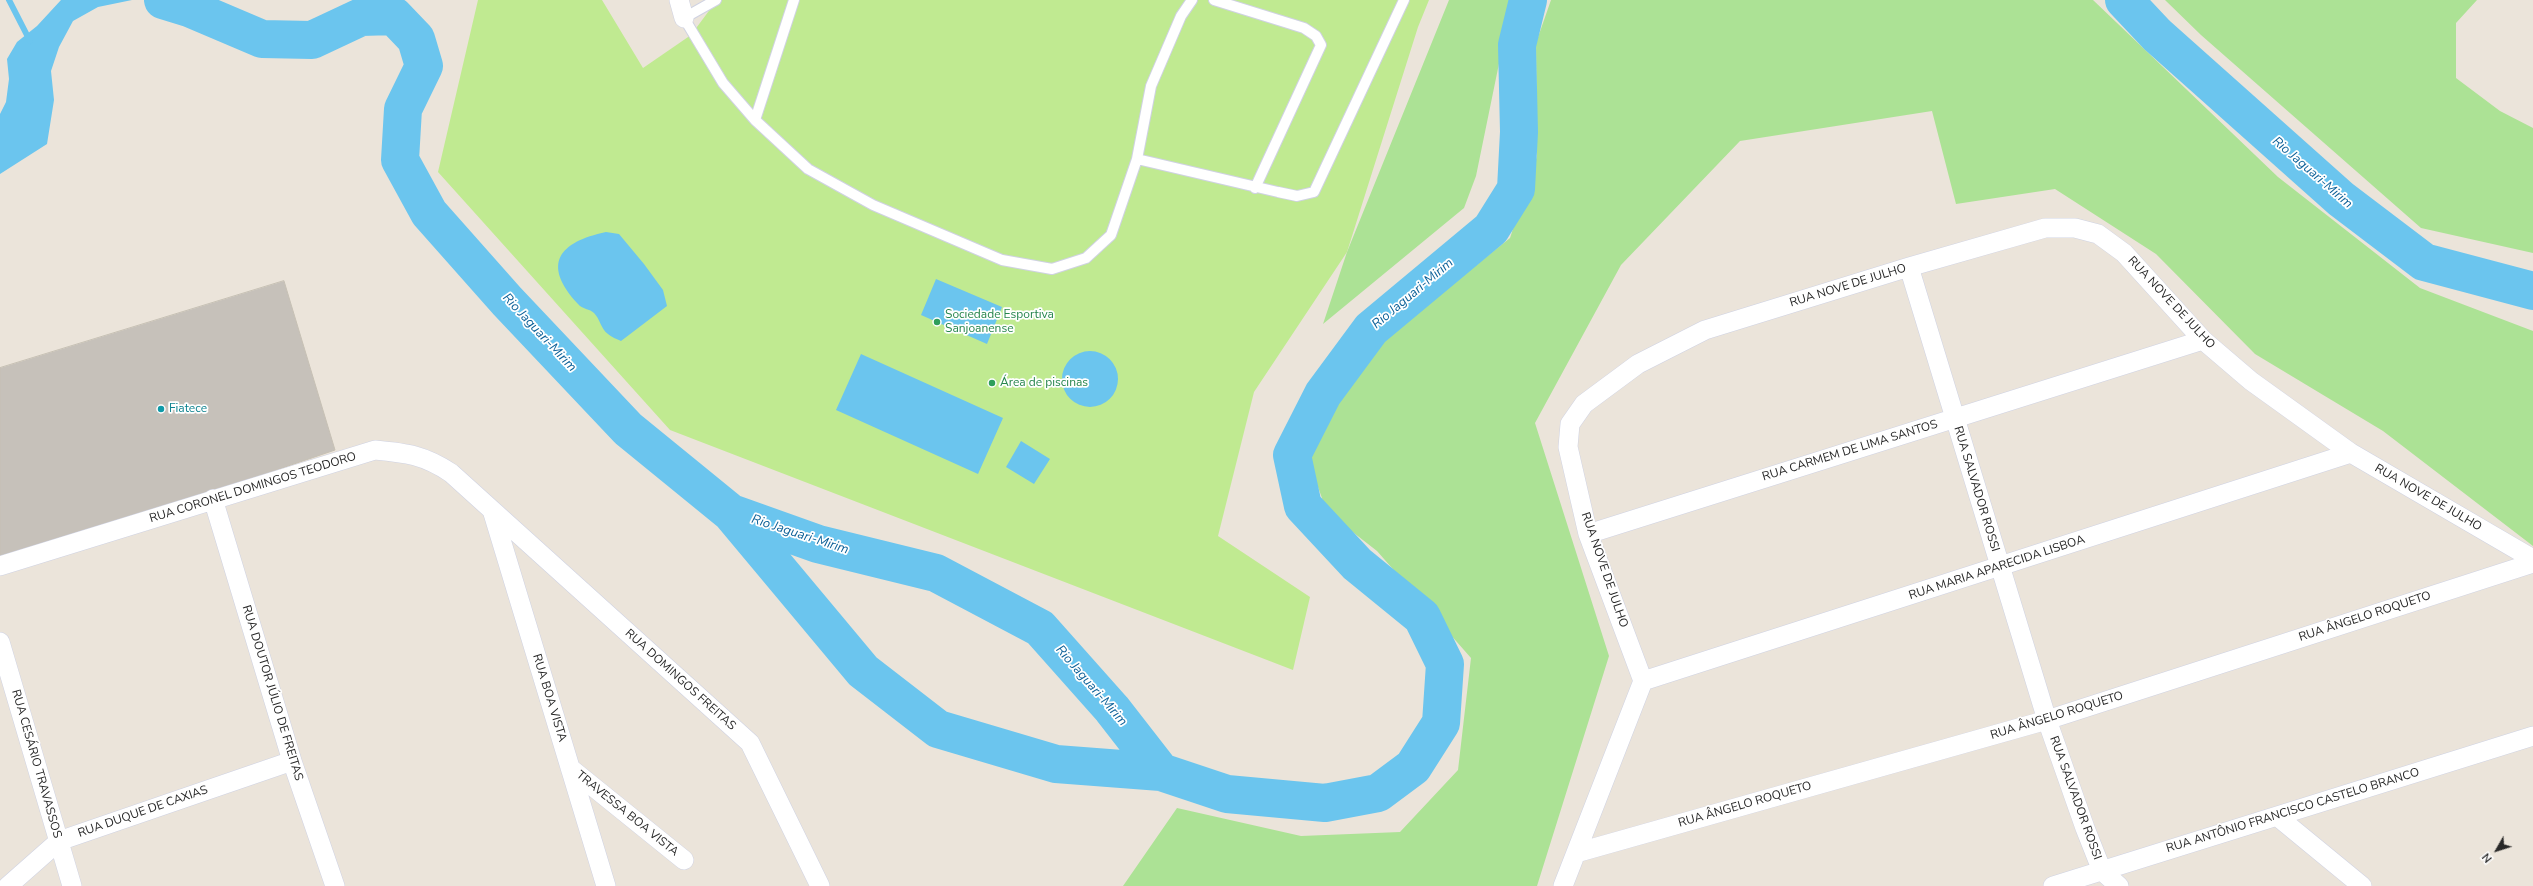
<!DOCTYPE html>
<html>
<head>
<meta charset="utf-8">
<style>
	body { margin:0 }
	#map { position:relative; width:2533px; height:886px; overflow:hidden; background:#ebe4da; font-family:"Nunito Sans",sans-serif }
	canvas { display:block }
	.north { position:absolute; left:2477px; top:830px; width:40px; height:40px; -webkit-text-stroke:3px #fff; paint-order:stroke; rotate:231deg; font-size:11px; font-weight:700; line-height:16px; text-align:center; color:#282828 }
	.north::after { content:''; display:block; margin:auto; width:14px; height:18px; background:#282828; clip-path:polygon(50% 0,100% 100%,50% 72%,0 100%) }
</style>
</head>
<body>
<div id="map">
<canvas width="2533" height="886"></canvas>
<div class="north">N</div>
</div>
<script>
const context = document.querySelector('canvas').getContext('2d');
context.lineJoin = 'round';
function paint(path, color) {
  context.fillStyle = color;
  context.fill(path, 'evenodd');
}
function trace(path, color, width, dash) {
  context.strokeStyle = color;
  context.lineWidth = width;
  context.lineCap = dash ? 'butt' : 'round';
  context.setLineDash(dash || []);
  context.stroke(path);
}
function label(font, color, halo, rows, align = 'center') {
  context.font = font + ' "Nunito Sans",sans-serif';
  context.lineWidth = 3.5;
  context.setLineDash([]);
  context.textBaseline = 'middle';
  context.strokeStyle = halo;
  context.fillStyle = color;
  for (const [text, x, y, turn = 0] of rows) {
    context.save();
    context.translate(x, y);
    context.rotate((+turn || 0) * Math.PI / 180);
    context.textAlign = isNaN(turn) ? turn : align;
    if (halo) context.strokeText(text, 0, 0);
    context.fillText(text, 0, 0);
    context.restore();
  }
}
const green = new Path2D(`
	M1449,0H1512L1476,176L1464,208L1323,324L1347,252Z
	M1551,0H2093L2278,177L2420,288L2533,331V546L2383,431L2255,354L2156,254L2055,189L1956,204L1932,111L1740,141L1621,265L1535,423L1609,656L1537,886H1123L1177,808L1301,836L1400,832L1458,770L1471,658L1377,551L1327,512L1305,451L1370,350L1510,238L1537,156L1536,43Z
	M2165,0H2477L2456,23V78L2500,111L2533,128V253L2421,228L2201,35Z`);
const pitch = new Path2D(`
	M478,0H602L643,68L691,35L717,0H1429L1418,27L1347,252L1254,392L1218,536L1310,597L1293,670L670,430L438,172Z`);
const water = new Path2D(`
	M61,0H132L98,7L73,21L59,47L51,71L54,100L47,144L0,174V114L6,102L9,79L7,59L17,42L37,26Z
	M606,232L619,234L644,264L663,290L667,306L621,341C617,339 611,337 608,334C601,329 600,319 594,313C590,309 582,309 578,304C541,264 559,242 606,232Z
	M936,279L1002,307L987,344L921,315Z
	M1062 379a28 28 0 1 1 56 0a28 28 0 1 1-56 0Z
	M861,354L1003,418L978,474L836,410Z
	M1021,441L1050,459L1034,484L1006,467Z`);
const stream = new Path2D(`
	M9,0L30,41`);
const river = new Path2D(`
	M163,0L189,8L262,39L312,40L361,17L394,16L416,39L424,66L403,109L400,160L429,213L507,301L628,429L731,513L818,544L936,573L1040,628L1112,709L1161,772L1227,794L1325,803L1378,793L1413,767L1441,723L1445,664L1422,617L1357,564L1303,506L1292,455L1323,394L1371,329L1491,229L1516,189L1519,132L1517,45L1528,0
	M2124,0L2157,35L2341,199L2424,262L2533,291
	M731,513L863,671L938,729L1056,764L1161,772`);
const building = new Path2D(`
	M284,281L335,450L0,564V368Z`);
const service = new Path2D(`
	M716,0L684,18L723,83L755,120L808,169L873,205L1002,260L1052,269L1086,258L1111,235L1137,159L1151,86L1181,16L1192,0
	M1214,0L1304,28L1316,36L1321,45L1255,188
	M755,120L794,0
	M1137,159L1278,192L1297,196L1314,192L1404,0`);
const minor = new Path2D(`
	M679,0L684,18
	M1909,267L2047,720L2085,828L2102,871L2119,886
	M213,499L292,761L335,886
	M492,510L606,886
	M1588,534L2203,340
	M0,566L375,450C407,453 424,455 451,473L750,743L820,886
	M0,642L72,886
	M1643,681L2351,453
	M570,768L684,860
	M2278,817L2362,886
	M1576,853L2047,720L2533,563
	M8,886L59,841L292,761
	M1563,886L1643,681L1588,534L1568,447L1570,424L1584,404L1638,364L1705,330L1909,267L2045,228H2075L2098,234L2124,253L2203,340L2251,381L2351,453L2533,559
	M2053,886L2533,736`);
const markers = [
	[937,322,4,"#2e9e5b"],
	[992,383,4,"#2e9e5b"],
	[161,409,4,"#0f9aa8"]
];
const streetNames = [
	["RUA NOVE DE JULHO",1848,286,-17],
	["RUA NOVE DE JULHO",2171,303,47],
	["RUA CARMEM DE LIMA SANTOS",1850,451,-17],
	["RUA CORONEL DOMINGOS TEODORO",253,488,-17],
	["RUA SALVADOR ROSSI",1976,489,73],
	["RUA NOVE DE JULHO",2428,498,30],
	["RUA MARIA APARECIDA LISBOA",1997,568,-18],
	["RUA NOVE DE JULHO",1604,570,71],
	["RUA ÂNGELO ROQUETO",2365,617,-18],
	["RUA DOMINGOS FREITAS",680,680,42],
	["RUA DOUTOR JÚLIO DE FREITAS",272,693,73],
	["RUA BOA VISTA",549,698,73],
	["RUA ÂNGELO ROQUETO",2057,716,-17],
	["RUA CESÁRIO TRAVASSOS",36,764,74],
	["RUA SALVADOR ROSSI",2075,798,70],
	["RUA ÂNGELO ROQUETO",1745,805,-16],
	["RUA ANTÔNIO FRANCISCO CASTELO BRANCO",2293,811,-17],
	["RUA DUQUE DE CAXIAS",143,812,-19],
	["TRAVESSA BOA VISTA",627,814,39]
];
const leisureNames = [
	["Sociedade Esportiva",945,315],
	["Sanjoanense",945,329],
	["Área de piscinas",1000,383]
];
const cultureNames = [
	["Fiatece",169,409]
];
const waterNames = [
	["Rio Jaguari-Mirim",2312,173,41],
	["Rio Jaguari-Mirim",1413,294,-40],
	["Rio Jaguari-Mirim",539,333,47],
	["Rio Jaguari-Mirim",800,535,18],
	["Rio Jaguari-Mirim",1091,686,49]
];
paint(green, '#ace295');
paint(pitch, '#c0ea91');
paint(water, '#6bc5ee');
trace(stream, '#6bc5ee', 6);
trace(river, '#6bc5ee', 38);
paint(building, '#c6c1ba');
trace(building, '#c6c0b4', 1);
trace(service, '#cfd2e2', 12);
trace(minor, '#cfd2e2', 20);
trace(service, '#fff', 10);
trace(minor, '#fff', 19);
for (const [x, y, r, color] of markers) {
  const dot = new Path2D();
  dot.arc(x, y, r, 0, 2 * Math.PI);
  context.fillStyle = color;
  context.fill(dot);
  trace(dot, '#fff', 1.5);
}
label('12px', '#282828', '#fff', streetNames);
label('12px', '#27864d', '#fff', leisureNames, 'left');
label('12px', '#0d838f', '#fff', cultureNames, 'left');
label('italic 13px', '#0d6198', '#fff', waterNames);
</script>
</body>
</html>
